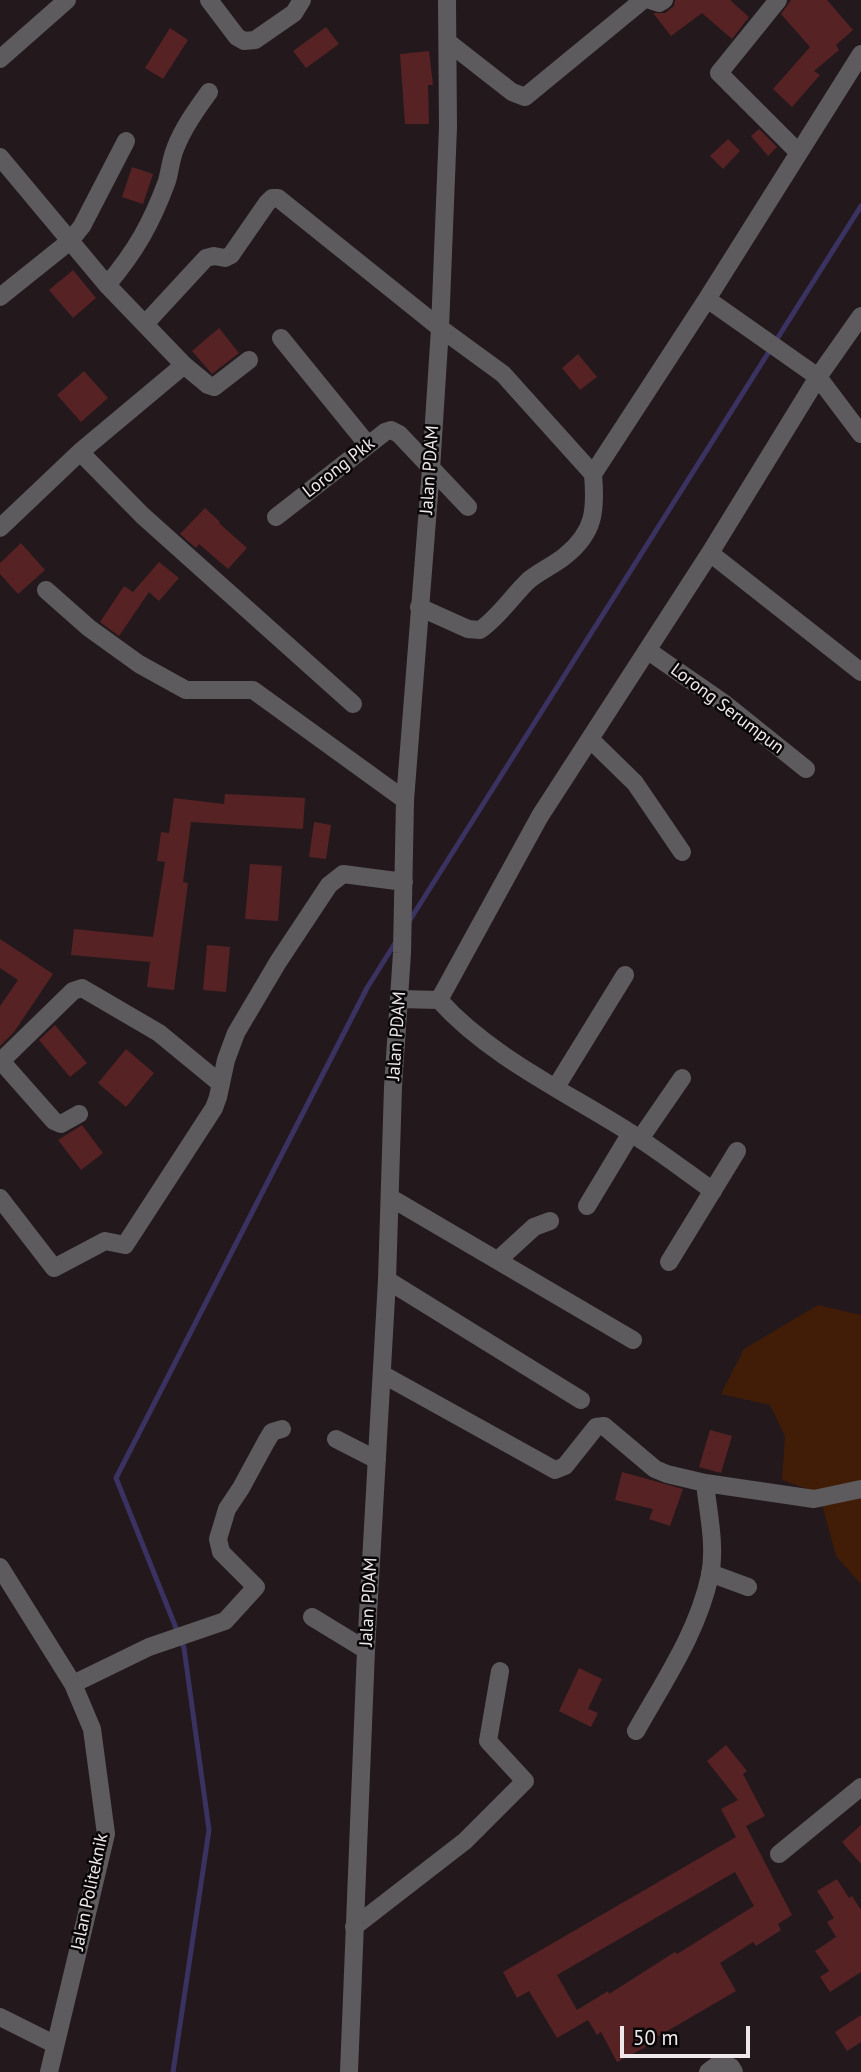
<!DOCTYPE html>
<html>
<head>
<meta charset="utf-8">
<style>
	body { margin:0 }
	#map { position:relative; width:861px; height:2072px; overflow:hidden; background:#23191d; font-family:"PT Sans",sans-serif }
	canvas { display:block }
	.scale { position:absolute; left:620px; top:2026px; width:130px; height:32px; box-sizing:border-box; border:4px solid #efe8eb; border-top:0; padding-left:9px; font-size:21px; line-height:24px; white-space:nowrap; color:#efe8eb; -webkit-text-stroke:5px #090607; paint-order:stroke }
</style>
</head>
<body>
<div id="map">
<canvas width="861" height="2072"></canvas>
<div class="scale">50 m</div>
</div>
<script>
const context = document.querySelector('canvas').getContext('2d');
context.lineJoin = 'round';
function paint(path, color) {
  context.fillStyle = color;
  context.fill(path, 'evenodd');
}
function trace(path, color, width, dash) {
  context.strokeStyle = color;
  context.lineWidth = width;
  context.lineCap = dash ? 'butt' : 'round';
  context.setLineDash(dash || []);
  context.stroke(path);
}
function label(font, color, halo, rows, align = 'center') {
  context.font = font + ' "PT Sans",sans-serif';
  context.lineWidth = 5;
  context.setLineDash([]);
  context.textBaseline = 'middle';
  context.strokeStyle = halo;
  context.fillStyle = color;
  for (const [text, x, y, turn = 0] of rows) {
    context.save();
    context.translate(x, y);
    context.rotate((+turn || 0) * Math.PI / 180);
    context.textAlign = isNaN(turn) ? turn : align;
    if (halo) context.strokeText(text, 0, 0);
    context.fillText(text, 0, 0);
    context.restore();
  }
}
const green = new Path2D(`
	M818,1305L861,1315V1584L836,1556L819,1493L782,1480L785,1436L770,1405L721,1394L744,1349Z`);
const stream = new Path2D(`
	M408,923L861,206
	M173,2072L209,1830L184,1648L116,1478L367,988L397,940`);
const building = new Path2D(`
	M675,0H730L749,17L732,39L702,13L671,36L653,13H665L674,6Z
	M791,0H827L853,30L836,45L839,50L814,71L820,75L792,107L773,89L810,47L781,14Z
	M326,27L339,44L306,68L293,51Z
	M170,28L188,40L163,79L145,68Z
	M429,51L433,85H428L429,124H405L400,54Z
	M759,129L777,147L768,156L751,136Z
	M728,139L740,151L723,169L710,156Z
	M132,167L153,174L143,204L122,197Z
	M73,270L96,298L73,318L49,290Z
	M219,328L239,353L212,374L192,351Z
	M578,354L597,377L580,390L562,368Z
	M84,371L108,398L81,422L57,395Z
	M205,508L220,522L219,523L247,548L228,569L199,544L196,548L180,534Z
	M21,543L45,570L18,594L0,574V563Z
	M159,562L179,578L159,601L149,592L119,636L100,622L124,586L133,592Z
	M225,794L305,798L303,829L191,822L183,882L188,883L174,990L147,987L150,962L71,955L74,929L153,937L165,862L157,861L161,832L169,833L174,798L224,804Z
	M314,822L331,825L326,859L309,857Z
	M250,864L282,866L278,921L245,919Z
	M0,939L53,974L14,1032L0,1046V1006L18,980L0,968Z
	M207,945L230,947L226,992L203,990Z
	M55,1025L87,1063L70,1077L39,1040Z
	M126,1049L154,1073L126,1107L98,1083Z
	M82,1125L103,1153L81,1170L58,1140Z
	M710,1430L732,1436L721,1473L699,1467Z
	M622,1472L683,1489L670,1526L649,1519L653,1509L615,1500Z
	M579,1668L602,1679L588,1709L598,1713L591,1727L559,1711Z
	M726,1745L747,1771L743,1774L765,1816L746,1826L792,1915L778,1924L781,1930L756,1946L753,1942L720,1963L736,1991L657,2037L659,2040L617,2062L601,2032L597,2035L588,2020L557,2038L529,1991L517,1998L503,1972L736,1837L721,1809L738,1800L707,1761ZM735,1872L754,1906L677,1954L675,1952L609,1994L608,1991L577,2010L557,1975Z
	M861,1825V1864L842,1842Z
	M837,1879L849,1898L852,1896L861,1910V1972L830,1992L820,1977L829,1971L815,1951L836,1937L827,1922L834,1918L817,1891Z
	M861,2015V2042L847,2051L835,2032Z`);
const minor = new Path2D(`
	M209,0L237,37L244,41L255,40L294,13L302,0
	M650,0L659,3L664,0
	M778,0L719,73L799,153
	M448,42L512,92L525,97L643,0
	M0,59L67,0
	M0,157L107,285L184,365L80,452L0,528
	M107,285C136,251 152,222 167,181C170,170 171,159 175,149C183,128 196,110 209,92
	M0,297L70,241L82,226L126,141
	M707,299L818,377L861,434
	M145,324L206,258L214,256L225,258L231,255L267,203L272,198H278L440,328L503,374L593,474L707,299L861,54
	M281,338L368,445
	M184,365L208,385L214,387L249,360
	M80,452L143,516L353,704
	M276,517L385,432L391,430L399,434L468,507
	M710,553L861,672
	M46,590L89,628L139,664L186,690H253L405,800
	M419,607L468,629L480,630C500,616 512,596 529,580C540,571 554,565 565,556C595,532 596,510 593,474
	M647,650L725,704L806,769
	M591,740L635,783L682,852
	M399,999L439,1000L540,816L710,553L818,377L861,316
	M439,1000C489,1056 566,1092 629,1132C658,1150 685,1171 713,1191
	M1,1061L54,1121L61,1124L79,1114
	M0,1062L73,991L82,988L159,1033L221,1084
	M556,1087L625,975
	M640,1139L682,1078
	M0,1198L54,1268L105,1241L125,1245L214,1108L218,1097L226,1060L236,1033L278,962L329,885L343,874L404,882
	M391,1198L633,1340
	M587,1206L631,1133
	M498,1260L534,1227L550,1221
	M669,1262L737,1151
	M387,1280L581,1400
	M382,1374L555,1470L565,1466L596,1427L604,1426L655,1469L667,1474L705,1483L814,1499L861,1489
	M336,1439L377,1460
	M0,1567L73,1684L92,1729L106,1834L49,2072
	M710,1573L748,1587
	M312,1617L366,1650
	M73,1684L149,1647L225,1621L256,1587L221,1552L218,1539L227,1509L241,1488L266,1442L272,1432L282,1429
	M636,1731C664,1681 698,1632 710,1575C716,1546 708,1512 705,1483
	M779,1854L861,1787
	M354,1927L465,1841L525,1781L488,1741L500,1671
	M0,2017L54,2044
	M349,2072L366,1650L387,1280L393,1087L402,953L405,800L431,469L440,328L448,127L447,0
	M708,2072L720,2063L731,2067L734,2072`);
const streetNames = [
	["Lorong Pkk",339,468,-38],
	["Jalan PDAM",430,470,-86],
	["Lorong Serumpun",727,709,37],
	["Jalan PDAM",397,1036,-86],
	["Jalan PDAM",369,1602,-87],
	["Jalan Politeknik",90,1892,-78]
];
paint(green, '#411d07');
trace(stream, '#3a3260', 5);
paint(building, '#562224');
trace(minor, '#5e5b5f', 18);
label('18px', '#efe8eb', '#090607', streetNames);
</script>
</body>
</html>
